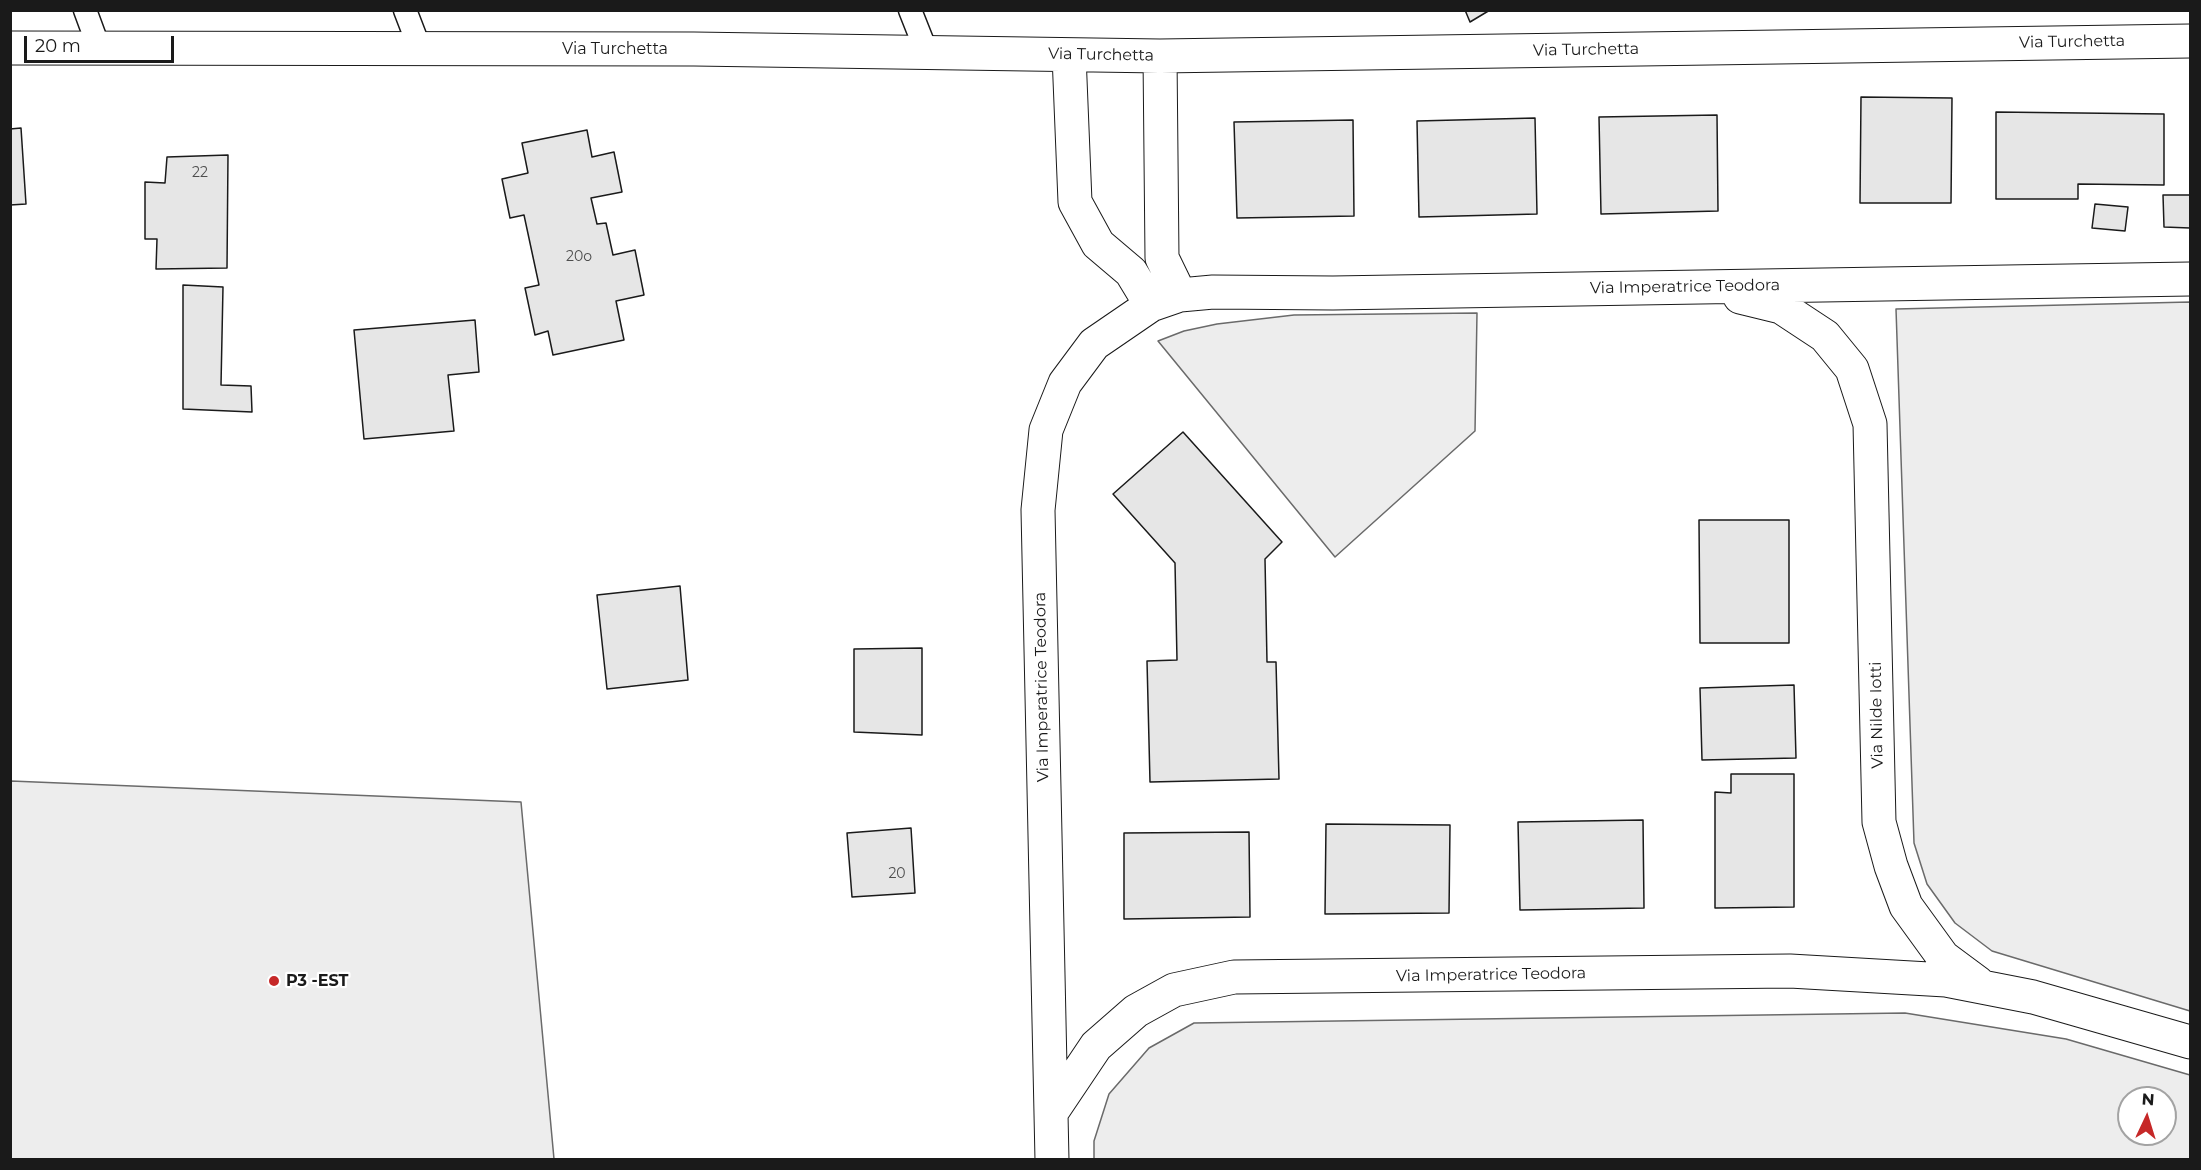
<!DOCTYPE html>
<html>
<head>
<meta charset="utf-8">
<style>
	body { margin:0 }
	#map { position:relative; width:2201px; height:1170px; overflow:hidden; background:#fff; font-family:Montserrat,sans-serif }
	canvas { display:block }
	.frame { position:absolute; inset:0; border:12px solid #1a1a1a; pointer-events:none }
	.north { position:absolute; left:2117px; top:1086px; width:60px; height:60px; box-sizing:border-box; background:#fff; border:2px solid #a3a3a3; border-radius:50%; rotate:4deg; font-size:16px; font-weight:700; line-height:24px; text-align:center; color:#1a1a1a }
	.north::after { content:''; display:block; margin:auto; width:21px; height:27px; background:#c62828; clip-path:polygon(50% 0,100% 100%,50% 72%,0 100%) }
	.scale { position:absolute; left:24px; top:36px; width:150px; height:27px; box-sizing:border-box; border:3px solid #1a1a1a; border-top:0; padding-left:8px; font-size:18px; line-height:21px; white-space:nowrap; color:#1a1a1a; -webkit-text-stroke:4px #fff; paint-order:stroke }
</style>
</head>
<body>
<div id="map">
<canvas width="2201" height="1170"></canvas>
<div class="frame"></div>
<div class="north">N</div>
<div class="scale">20 m</div>
</div>
<script>
const context = document.querySelector('canvas').getContext('2d');
context.lineJoin = 'round';
function paint(path, color) {
  context.fillStyle = color;
  context.fill(path, 'evenodd');
}
function trace(path, color, width, dash) {
  context.strokeStyle = color;
  context.lineWidth = width;
  context.lineCap = dash ? 'butt' : 'round';
  context.setLineDash(dash || []);
  context.stroke(path);
}
function label(font, color, halo, rows, align = 'center') {
  context.font = font + ' Montserrat,sans-serif';
  context.lineWidth = 4.5;
  context.setLineDash([]);
  context.textBaseline = 'middle';
  context.strokeStyle = halo;
  context.fillStyle = color;
  for (const [text, x, y, turn = 0] of rows) {
    context.save();
    context.translate(x, y);
    context.rotate((+turn || 0) * Math.PI / 180);
    context.textAlign = isNaN(turn) ? turn : align;
    if (halo) context.strokeText(text, 0, 0);
    context.fillText(text, 0, 0);
    context.restore();
  }
}
const built = new Path2D(`
	M2190,302V1011L1992,951L1955,923L1927,884L1914,843L1896,309Z
	M1477,313L1475,431L1335,557L1158,341L1184,331L1217,324L1294,315Z
	M11,781L521,802L554,1159H11Z
	M1905,1013L2066,1039L2190,1075V1159H1094V1141L1109,1094L1149,1048L1194,1023ZM2129,1098H2165V1134H2129Z`);
const building = new Path2D(`
	M1465,10H1490L1470,22Z
	M1861,97L1952,98L1951,203H1860Z
	M1996,112L2164,114V185L2078,184V199H1996Z
	M1717,115L1718,211L1601,214L1599,117Z
	M1535,118L1537,214L1419,217L1417,121Z
	M1353,120L1354,216L1237,218L1234,122Z
	M21,128L26,204L10,205V129Z
	M587,130L592,157L614,152L622,192L591,198L597,224L606,223L613,255L635,250L644,295L616,301L624,340L553,355L548,331L535,335L525,288L539,285L524,215L510,218L502,179L528,173L522,143Z
	M228,155L227,268L156,269L157,239H145V182L165,183L167,157Z
	M2163,195H2190V228L2164,227Z
	M2095,204L2128,207L2125,231L2092,228Z
	M183,285L223,287L221,385L251,386L252,412L183,409Z
	M475,320L479,372L448,375L454,431L364,439L354,330Z
	M1183,432L1282,542L1265,559L1267,662H1276L1279,779L1150,782L1147,661L1177,660L1175,563L1113,494Z
	M1699,520H1789V643H1700Z
	M680,586L688,680L607,689L597,595Z
	M922,648V735L854,732V649Z
	M1794,685L1796,758L1702,760L1700,688Z
	M1731,774H1794V907L1715,908V792L1731,793Z
	M1643,820L1644,908L1520,910L1518,822Z
	M1326,824L1450,825L1449,913L1325,914Z
	M911,828L915,893L852,897L847,833Z
	M1249,832L1250,917L1124,919V833Z`);
const service = new Path2D(`
	M85,10L99,48
	M405,10L420,49
	M910,10L927,53`);
const minor = new Path2D(`
	M10,48L694,49L1160,56L2190,41
	M1069,55L1075,202L1098,244L1131,272L1151,305
	M1160,56L1162,258L1180,295
	M1740,297L1781,307L1825,336L1852,369L1870,424L1879,822L1891,866L1906,906L1943,957L1978,983
	M1051,1113L1096,1046L1136,1011L1174,990L1234,977L1790,971L1946,980L2033,997L2190,1042
	M1052,1160L1038,510L1046,430L1065,383L1094,344L1151,305L1180,295L1213,292L1333,293L2190,279`);
const markers = [
	[274,981,6,"#c62828"]
];
const numberNames = [
	["22",200,173],
	["20o",579,257],
	["20",897,874]
];
const streetNames = [
	["Via Turchetta",2072,42,-1],
	["Via Turchetta",615,49],
	["Via Turchetta",1586,50,-1],
	["Via Turchetta",1101,55,1],
	["Via Imperatrice Teodora",1685,287,-1],
	["Via Imperatrice Teodora",1042,687,-91],
	["Via Nilde Iotti",1877,715,-91],
	["Via Imperatrice Teodora",1491,975,-1]
];
const poiNames = [
	["P3 -EST",286,981]
];
paint(built, '#ededed');
trace(built, '#6a6a6a', 1.5);
paint(building, '#e6e6e6');
trace(building, '#1a1a1a', 1.5);
trace(service, '#1a1a1a', 25);
trace(minor, '#1a1a1a', 35);
trace(service, '#fff', 22);
trace(minor, '#fff', 33);
for (const [x, y, r, color] of markers) {
  const dot = new Path2D();
  dot.arc(x, y, r, 0, 2 * Math.PI);
  context.fillStyle = color;
  context.fill(dot);
  trace(dot, '#fff', 2);
}
label('14px', '#4d4d4d', null, numberNames);
label('16px', '#1a1a1a', '#fff', streetNames);
label('bold 16px', '#1a1a1a', '#fff', poiNames, 'left');
</script>
</body>
</html>
